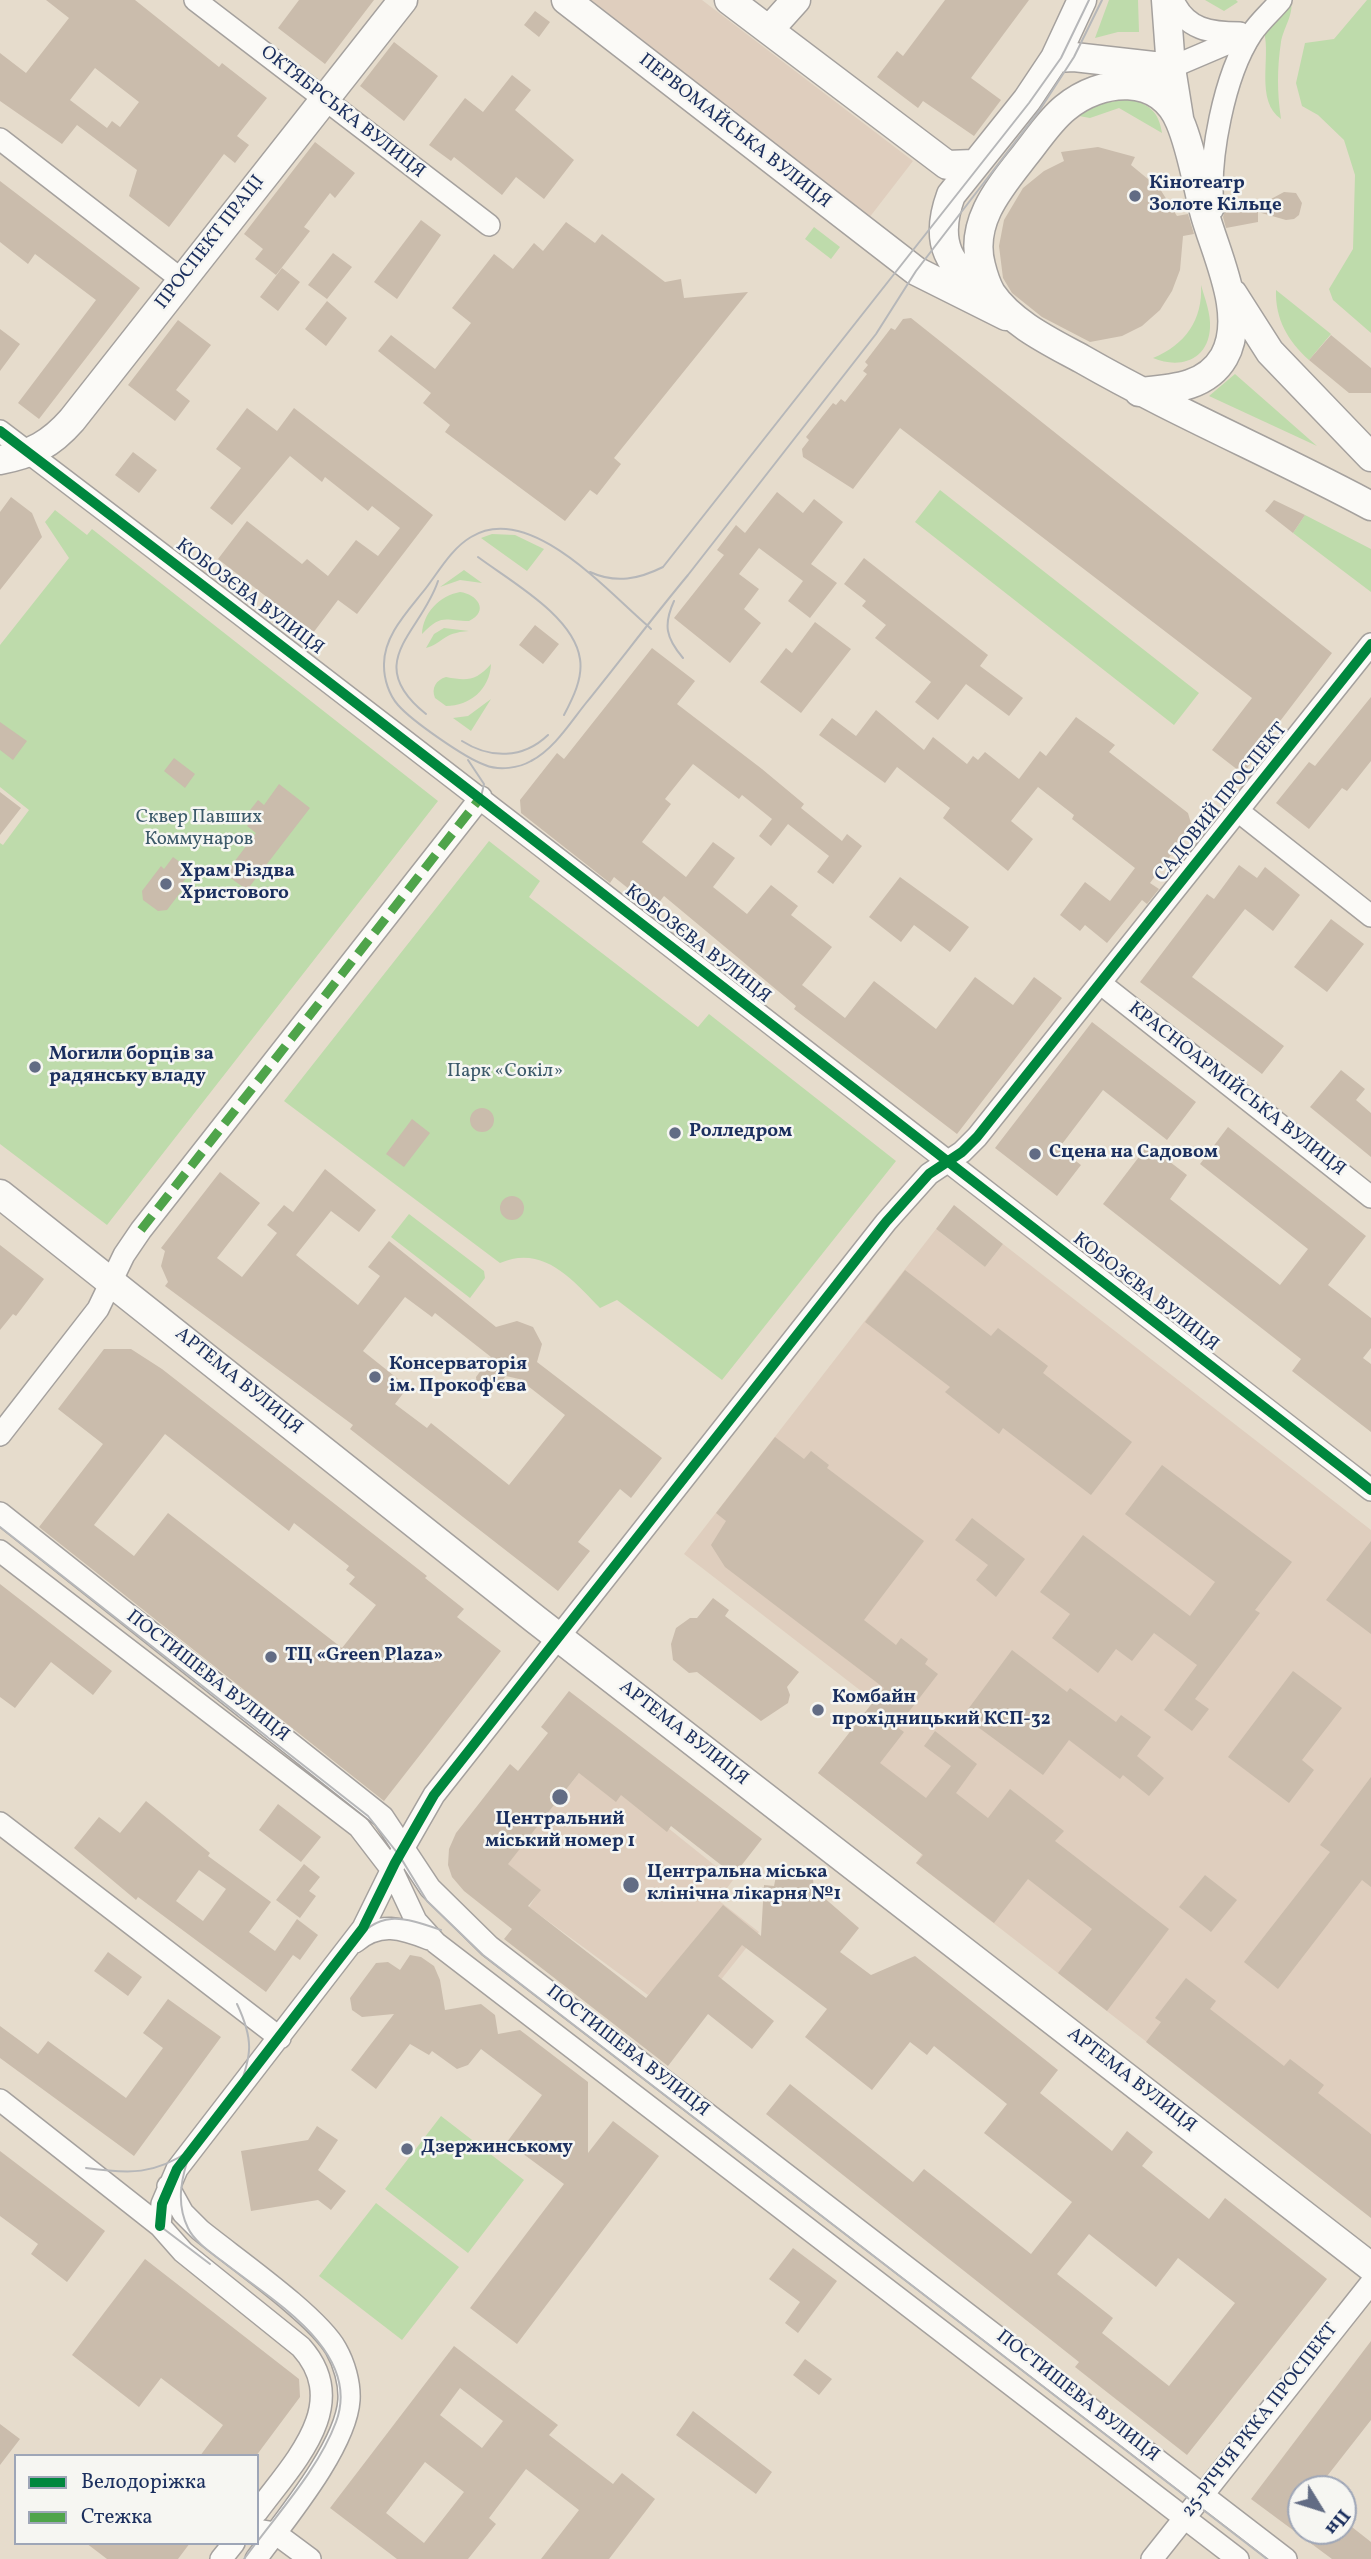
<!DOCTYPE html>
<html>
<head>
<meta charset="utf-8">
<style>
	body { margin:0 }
	#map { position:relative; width:1371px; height:2559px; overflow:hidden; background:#e6dccc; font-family:Vollkorn,serif }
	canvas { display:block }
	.legend { position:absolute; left:14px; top:2454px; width:245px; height:91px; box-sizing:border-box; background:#f6f6f2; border:2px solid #9ea6b7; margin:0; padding:9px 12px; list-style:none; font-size:21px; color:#1b2f5e }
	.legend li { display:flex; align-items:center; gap:14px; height:35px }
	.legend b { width:35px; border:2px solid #9ea6b7 }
	.north { position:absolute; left:1287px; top:2475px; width:70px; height:70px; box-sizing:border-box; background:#f6f6f2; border:2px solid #9ea6b7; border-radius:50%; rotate:128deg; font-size:19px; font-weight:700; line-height:28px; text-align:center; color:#1b2f5e }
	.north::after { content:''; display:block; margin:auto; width:24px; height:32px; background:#626c84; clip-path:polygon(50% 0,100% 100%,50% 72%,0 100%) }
</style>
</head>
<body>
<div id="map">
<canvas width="1371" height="2559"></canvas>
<ul class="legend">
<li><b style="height:9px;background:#00873e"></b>Велодоріжка</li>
<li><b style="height:9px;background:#4fa44a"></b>Стежка</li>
</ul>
<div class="north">Пн</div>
</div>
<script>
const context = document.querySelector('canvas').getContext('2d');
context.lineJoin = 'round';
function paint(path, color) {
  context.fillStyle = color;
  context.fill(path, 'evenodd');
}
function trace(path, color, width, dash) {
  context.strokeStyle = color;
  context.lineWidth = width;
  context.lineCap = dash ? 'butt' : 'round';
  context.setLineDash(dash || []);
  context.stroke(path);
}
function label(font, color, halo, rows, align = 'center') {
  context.font = font + ' Vollkorn,serif';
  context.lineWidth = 5;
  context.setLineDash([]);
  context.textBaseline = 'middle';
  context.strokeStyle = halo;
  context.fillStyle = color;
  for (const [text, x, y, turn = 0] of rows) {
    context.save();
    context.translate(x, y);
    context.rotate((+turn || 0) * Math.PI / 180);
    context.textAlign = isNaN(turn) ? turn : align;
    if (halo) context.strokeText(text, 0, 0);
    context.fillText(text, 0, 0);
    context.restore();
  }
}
const built = new Path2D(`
	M584,0H702L913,161L869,218Z
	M936,1229L985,1267L1003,1244L1371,1530V2133L1331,2185L916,1863L922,1854L818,1773L874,1701L684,1554Z
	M587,1763L733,1880L718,1900L759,1932L700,2006L665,1978L648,1995L529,1907L540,1890L499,1857L521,1847Z`);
const green = new Path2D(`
	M1109,0H1138L1139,32H1118L1095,38Z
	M1205,0H1236L1238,2L1224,11Z
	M1367,0H1371V333L1333,300L1329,289L1353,249L1355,175L1344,140L1318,115L1302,106L1296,83L1305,43L1334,39Z
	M1291,1C1294,14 1283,29 1281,42C1277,68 1277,93 1281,119C1255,101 1271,57 1264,32Z
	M1127,99C1149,103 1159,112 1162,133L1119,108L1090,118L1079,116L1099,104Z
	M814,227L840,247L831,259L805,239Z
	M1201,285C1205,299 1211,314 1210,328C1208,361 1179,369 1153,358C1185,345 1203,320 1201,285Z
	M1276,290L1331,334L1309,360C1288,341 1275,319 1276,290Z
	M1235,374L1317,446L1209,396Z
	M940,490L1199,693L1174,725L915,522Z
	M55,510L87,535L92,529L438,801L107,1225L0,1144V843L3,845L29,810L0,787V645L69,558L45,522Z
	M1305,515L1371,549V592L1293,533Z
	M492,534L515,535L544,549L527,571L481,538Z
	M464,570L482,583L460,580L440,587Z
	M460,592C477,594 490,611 469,621C445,621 442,613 422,634C423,613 439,596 460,592Z
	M444,628L469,631C441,633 444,643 426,648L434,634Z
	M491,664C490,689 470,706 446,706L435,698C431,688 436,680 446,677C467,681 476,681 491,664Z
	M491,699L471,731L453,718L468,716Z
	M489,841L540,881L529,897L698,1027L709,1014L896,1161L722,1380L617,1300L600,1308C573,1280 543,1244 500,1263L284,1101Z
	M409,1214L484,1271L485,1278L470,1298L391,1237Z
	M441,2116L524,2180L468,2253L385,2189Z
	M376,2203L459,2267L402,2340L319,2276Z`);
const building = new Path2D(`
	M46,0H135L219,67L222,63L267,98L237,136L249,145L235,163L224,154L169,227L129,196L137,170L77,125L62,144L0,101V53L26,73L69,18ZM95,68L139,102L120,127L112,121L107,128L70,100Z
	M299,0H374L325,64L278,28Z
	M945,0H1029L971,78L1001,100L974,136L923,101L918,108L877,77L897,51L903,56Z
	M535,11L550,22L539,37L524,25Z
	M394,42L438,76L404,121L360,86Z
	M512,75L531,90L515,110L574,160L544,199L516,177L502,195L454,157L451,161L429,145L465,98L483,112Z
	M315,142L355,173L335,198L330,193L304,227L310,231L276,275L255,259L263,249L244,234Z
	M1098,147L1135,157L1131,165L1160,189L1177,216L1188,214L1194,234L1183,236L1180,270L1172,291L1160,310L1142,326L1122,336L1090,342L1042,317L1012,293L1003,278L999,246L1004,220L1023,188L1044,171L1064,161L1061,152Z
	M0,181L140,288L39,419L18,403L96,300L35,254L28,264L0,242Z
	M1284,192L1296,193L1302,203L1299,215L1294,219L1286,220L1258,212V222L1226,228L1223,217L1226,207L1258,201V206Z
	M421,220L441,235L397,299L374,282Z
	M566,222L595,243L602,234L665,282L681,279L684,298L748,292L614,458L621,464L597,495L590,490L565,521L445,432L450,425L423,403L431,393L378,351L391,335L435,369L471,323L452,308L494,254L513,269L534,243L543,251Z
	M333,253L352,267L327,299L308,285Z
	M282,268L300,282L278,311L260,297Z
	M327,301L347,318L326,346L305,329Z
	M911,318L1332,653L1255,754L1257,755L1243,774L1212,750L1252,698L900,428L853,489L803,457L802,449L809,440L806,437L833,403L836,405L841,399L845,402L867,374L863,371L868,365L865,362L891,328L895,330L903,319Z
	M178,320L211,345L176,390L190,401L175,421L128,385Z
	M0,329L20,344L0,371Z
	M1331,335L1371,368V393H1349L1309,360Z
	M247,408L277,431L294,408L433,515L357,614L338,600L313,633L218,559L247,521L302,564L307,559L328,576L356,540L378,556L400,528L372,506L368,511L325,477L322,482L290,456L232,525L210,508L241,468L216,449Z
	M133,452L157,470L139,493L115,475Z
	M777,492L803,513L814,499L843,522L811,564L837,583L810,618L788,601L803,581L759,548L739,574L759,589L744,609L761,623L730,663L674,618L724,555L717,550L736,525L745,533Z
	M11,497L32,513L42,537L0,590V512Z
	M1274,500L1305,515L1293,533L1265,511Z
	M864,558L988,655L980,666L1023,698L1009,716L966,684L938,720L915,702L931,682L875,638L886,625L862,606L866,601L844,584Z
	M815,622L851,649L801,713L760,682L786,648L792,653Z
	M535,625L559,644L543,664L519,645Z
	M652,648L695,681L677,704L762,769L804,804L801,808L842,841L847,834L862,846L833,884L817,872L829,856L788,824L771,846L759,836L772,819L742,795L739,799L693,764L665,799L671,804L642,842L686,877L713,842L735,858L713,887L747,914L771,885L798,906L791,915L832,947L802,985L845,1018L874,981L936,1029L975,977L1013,1005L1034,977L1062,998L957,1134L794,1009L796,1006L664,896L654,909L614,877L610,883L521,813L520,800L557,753L564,759Z
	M1371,697V761L1347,791L1342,788L1309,829L1276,803L1309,762L1315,766Z
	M876,710L924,750L933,737L967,764L973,756L978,760L985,752L1019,779L1040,751L1046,756L1076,717L1115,745L1109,752L1188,813L1192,827L1150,883L1159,889L1147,904L1142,900L1107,943L1085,925L1080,931L1060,915L1085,882L1110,901L1135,868L1072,819L1074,815L1038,787L1011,821L1033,839L1008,871L943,818L950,808L897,767L885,783L819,735L832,718L856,736Z
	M0,722L27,741L13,760L0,750Z
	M174,758L195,774L185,788L164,771Z
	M279,784L310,808L247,890L225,874L256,833L247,826L253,819L247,814L258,800L264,805Z
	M0,792L21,808L0,835Z
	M173,857L192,871L183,882L186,885L167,910L158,911L143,900L142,891L161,866L164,869Z
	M1239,865L1257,878L1265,867L1300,895L1273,931L1245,909L1192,977L1284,1046L1262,1074L1140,982L1207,894L1214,899Z
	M900,877L969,927L950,952L914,925L901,942L869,917Z
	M1331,919L1364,944L1327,992L1294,967Z
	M1092,1022L1196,1102L1167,1140L1103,1090L1059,1148L1081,1165L1057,1196L995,1148Z
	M1341,1070L1365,1089L1356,1100L1371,1113V1157L1310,1107Z
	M470 1120a12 12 0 1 1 24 0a12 12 0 1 1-24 0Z
	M412,1119L430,1133L404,1167L386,1154Z
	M1228,1127L1366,1236L1328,1285L1371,1318V1348L1363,1358L1371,1364V1432L1292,1371L1301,1359L1103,1204L1148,1145L1187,1175L1170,1199L1280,1285L1308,1249L1200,1164Z
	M325,1169L376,1210L359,1232L331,1211L296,1255L358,1305L380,1276L368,1267L389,1241L496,1327L517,1321L533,1327L542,1344L537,1362L662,1458L631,1498L620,1489L578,1542L590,1551L558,1591L350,1429L353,1425L165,1286L168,1282L161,1266L165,1251L161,1248L220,1172L260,1203L217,1258L242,1277L277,1233L267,1225L284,1205L293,1212ZM405,1297L432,1317L435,1313L491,1357L476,1377L477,1385L486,1391H493L506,1376L519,1379L565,1415L509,1485L431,1423L427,1428L395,1404L408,1387L363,1351Z
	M500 1208a12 12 0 1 1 24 0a12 12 0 1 1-24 0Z
	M954,1205L1003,1244L985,1267L936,1229Z
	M0,1245L44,1279L16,1316L13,1314L0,1330Z
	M905,1270L991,1336L998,1328L1048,1366L1043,1373L1132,1442L1091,1495L1003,1428L999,1434L945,1392L950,1387L865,1322Z
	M104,1349H131L162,1369L427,1576L425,1578L464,1609L457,1617L501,1651L384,1801L39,1527L103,1444L58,1409ZM165,1434L289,1531L294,1523L349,1566L346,1570L355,1577L349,1584L376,1605L342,1648L168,1513L134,1556L94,1525Z
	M775,1437L804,1459L811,1451L829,1465L827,1468L924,1541L864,1620L896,1645L901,1638L928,1659L925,1664L938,1674L897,1727L904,1732L880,1763L926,1798L951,1766L924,1746L935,1731L977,1764L956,1793L988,1818L1010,1789L1064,1831L1055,1841L1169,1929L1107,2011L1058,1973L1092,1929L1028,1879L994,1923L916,1863L923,1855L818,1773L884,1688L725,1567L711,1545L726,1521L716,1513Z
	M1162,1465L1292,1562L1255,1610L1260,1613L1195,1699L1209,1709L1192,1731L1164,1710L1197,1665L1154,1633L1132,1661L1116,1649L1098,1673L1052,1638L1070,1614L1040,1592L1083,1535L1190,1616L1215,1582L1125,1514Z
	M972,1518L1025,1559L996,1597L976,1580L988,1565L955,1540Z
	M1371,1541V1634L1326,1600Z
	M0,1584L112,1671L93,1695L51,1662L15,1708L0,1697Z
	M713,1598L729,1610L725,1616L799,1672L787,1687L790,1695L788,1703L761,1721L697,1672L689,1673L673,1660L671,1644L676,1628L690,1618H697Z
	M1012,1650L1067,1692L1070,1688L1116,1722L1121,1715L1151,1737L1137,1756L1164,1778L1149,1796L1123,1775L1120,1779L1069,1740L1043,1775L963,1716Z
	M1293,1671L1342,1708L1302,1760L1314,1770L1289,1803L1228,1757Z
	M569,1691L762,1839L734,1875L671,1826L667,1832L621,1795L616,1802L579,1773L508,1864L541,1890L528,1906L646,1998L723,1905L761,1936L764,1885L774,1886L776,1876L785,1871L796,1869L805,1872L813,1879L814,1889L859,1928L840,1952L871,1975L915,1956L1058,2070L1040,2093L1112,2151L1127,2131L1153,2152L1142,2166L1209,2219L1225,2198L1327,2279L1187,2455L1075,2367L1079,2362L766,2114L790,2084L913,2182L924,2169L1031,2254L1072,2202L984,2133L1007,2104L934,2046L927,2055L910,2042L872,2090L805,2037L827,2009L742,1945L718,1976L774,2021L752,2049L708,2014L668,2066L504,1939L512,1929L464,1891L452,1877L448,1865L449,1849L456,1833L510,1764L518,1771L548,1733L541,1727ZM1089,2234L1156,2287L1178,2258L1235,2303L1169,2386L1102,2333L1113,2318L1057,2274Z
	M1371,1777V1887L1362,1880L1278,1989L1244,1962L1330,1852L1320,1845Z
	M146,1801L210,1853L208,1856L271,1902L249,1932L275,1951L297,1919L318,1935L300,1960L293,1955L266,1992L138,1897L136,1900L74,1848L99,1817L120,1833ZM199,1870L226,1889L203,1921L176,1901Z
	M278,1804L321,1837L301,1862L259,1830Z
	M304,1864L320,1877L309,1891L316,1896L300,1918L276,1900Z
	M1205,1875L1237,1900L1211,1932L1179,1907Z
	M108,1952L142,1977L128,1996L94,1971Z
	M410,1955L421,1957L434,1966L440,1980L445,2010L481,2004L495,2015L498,2034L520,2030L588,2082V2153L613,2121L659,2156L517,2344L470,2308L564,2184L507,2142L542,2095L481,2049L468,2065L457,2069L432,2051L429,2055L410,2044L376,2089L351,2070L394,2014L362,2017L352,2010L350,1998L376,1963L388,1962L400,1970Z
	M1186,1978L1216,2001L1210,2009L1284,2066L1290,2059L1324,2085L1318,2093L1371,2134V2218L1146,2042L1161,2022L1155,2018Z
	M168,1999L221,2037L134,2156L0,2058V2026L38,2054L48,2041L126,2098L163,2048L143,2033Z
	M317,2126L338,2140L318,2170L346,2191L331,2210L318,2200L251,2211L241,2151L308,2140Z
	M0,2151L105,2231L67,2282L31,2254L38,2244L0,2216Z
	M793,2248L837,2281L798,2333L785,2323L800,2302L769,2279Z
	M145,2259L299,2379L300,2397L256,2456H200L223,2425L161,2378L139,2407L72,2355Z
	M1371,2341V2420L1317,2489H1301V2531H1343V2520L1371,2542V2559H1332L1251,2499Z
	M454,2346L558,2425L549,2435L613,2484L622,2473L655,2499L609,2559H541L579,2510L526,2469L489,2518L496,2524L468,2559H397L330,2508ZM460,2388L503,2421L482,2448L440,2415ZM425,2462L464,2492L424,2543L386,2513Z
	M805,2359L832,2379L819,2395L793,2375Z
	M693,2411L772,2472L756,2494L676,2435Z
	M0,2424L20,2439L0,2465Z
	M86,2543H190L178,2559H107Z`);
const minor = new Path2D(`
	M195,0L489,225
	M1173,0C1186,30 1211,33 1240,33
	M1158,73L1252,33
	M0,139L182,280
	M1213,209C1208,159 1224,75 1252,33C1260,21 1272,11 1281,0
	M0,431C460,780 914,1136 1371,1490
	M1238,811L1371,916
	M1100,983L1371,1197
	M0,1435L98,1309L124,1255L141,1230L481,797
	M0,1513L383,1817L430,1888L489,1946L1286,2559
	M0,1551L359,1827L392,1870L416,1921L436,1943L1238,2559
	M0,1823L280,2038
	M355,1942C379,1921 402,1928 429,1939
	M0,2100L160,2226L183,2252L301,2347C353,2405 293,2463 257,2512
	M168,2186L183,2213L200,2230C233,2257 317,2315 336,2349C344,2363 350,2383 349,2400C346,2447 284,2521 256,2559
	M160,2226L162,2204L177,2169L363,1928L395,1863L434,1795L886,1222L929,1174L962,1152L977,1137L1371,644
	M257,2530L275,2533L310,2559
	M221,2559L234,2543
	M1152,2559L1371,2283`);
const major = new Path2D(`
	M566,0L916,271L1006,316
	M729,0L947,165L974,164
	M1166,0L1171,68L1179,118
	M769,30L796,0
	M1055,58L1074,57L1171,68
	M1233,294L1270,352L1371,457
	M988,297C949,266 933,244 951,195L1027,100L1055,58L1082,0
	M1139,392C1171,389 1206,388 1224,357C1247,316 1217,257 1205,215C1197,185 1192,150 1180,122C1160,73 1101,78 1065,108C1049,121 1038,139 1025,155C1000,187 969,222 981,266C983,274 987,286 991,293C1012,324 1051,342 1082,359C1176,413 1276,455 1371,506
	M0,460C32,454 51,444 72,420L403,0
	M0,1194L535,1619L1371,2267`);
const tram = new Path2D(`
	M478,557C510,581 574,616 580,659C583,678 573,698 564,715
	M590,572C616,584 639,579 663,567L1029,103L1061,58L1089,0
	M674,601C663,625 666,638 683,658
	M651,629L648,626C607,591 529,501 471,537C452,548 439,571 426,588C408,611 383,636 384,666C384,679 389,695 398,705C412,721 465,758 485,765C499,771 519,768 531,761C554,749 570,723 586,703C620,661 653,617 688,575L876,334L916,271L1039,111L1074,57L1102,0
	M426,714C361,662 421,633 438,581
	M462,741C490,759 523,759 548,735
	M468,760L484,784L481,797
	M0,1527L368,1816L399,1855L427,1901L483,1955L1267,2559
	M351,1946C378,1908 403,1917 441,1930
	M237,2004C254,2040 252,2055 238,2091
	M191,2150C182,2175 175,2202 188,2228C194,2241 210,2252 222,2261C268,2298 363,2350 336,2422C320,2465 285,2505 257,2542
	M86,2168C130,2174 154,2175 191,2150
	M160,2226L210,2264
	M244,2559L256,2543`);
const quiet = new Path2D(`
	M141,1230L481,797`);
const cycleway = new Path2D(`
	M0,431C460,780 914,1136 1371,1490
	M160,2226L162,2204L177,2169L363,1928L395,1863L434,1795L886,1222L929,1174L962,1152L977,1137L1371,644`);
const markers = [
	[1135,196,7,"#626c84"],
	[166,884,7,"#626c84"],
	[35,1067,7,"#626c84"],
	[675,1133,7,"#626c84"],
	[1035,1154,7,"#626c84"],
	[375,1377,7,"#626c84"],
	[271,1657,7,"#626c84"],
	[818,1710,7,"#626c84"],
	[560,1797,9,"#626c84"],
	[631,1885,9,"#626c84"],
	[407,2149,7,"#626c84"]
];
const streetNames = [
	["ОКТЯБРСЬКА ВУЛИЦЯ",342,113,38],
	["ПЕРВОМАЙСЬКА ВУЛИЦЯ",734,132,38],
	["ПРОСПЕКТ ПРАЦІ",211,243,-52],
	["КОБОЗЄВА ВУЛИЦЯ",249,598,37],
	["САДОВИЙ ПРОСПЕКТ",1222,803,-51],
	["КОБОЗЄВА ВУЛИЦЯ",697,945,38],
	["КРАСНОАРМІЙСЬКА ВУЛИЦЯ",1236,1090,38],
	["КОБОЗЄВА ВУЛИЦЯ",1145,1293,38],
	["АРТЕМА ВУЛИЦЯ",238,1382,39],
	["ПОСТИШЕВА ВУЛИЦЯ",207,1677,38],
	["АРТЕМА ВУЛИЦЯ",683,1734,38],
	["ПОСТИШЕВА ВУЛИЦЯ",627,2052,38],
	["АРТЕМА ВУЛИЦЯ",1131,2081,38],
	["ПОСТИШЕВА ВУЛИЦЯ",1077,2397,38],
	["25-РІЧЧЯ РККА ПРОСПЕКТ",1261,2421,-52]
];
const poiNames = [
	["Кінотеатр",1149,185],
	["Золоте Кільце",1149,207],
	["Храм Різдва",180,873],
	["Христового",180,895],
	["Могили борців за",49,1056],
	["радянську владу",49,1078],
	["Ролледром",689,1133],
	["Сцена на Садовом",1049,1154],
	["Консерваторія",389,1366],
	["ім. Прокоф'єва",389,1388],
	["ТЦ «Green Plaza»",285,1657],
	["Комбайн",832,1699],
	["прохідницький КСП-32",832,1721],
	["Центральний",560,1821,"center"],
	["міський номер 1",560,1843,"center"],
	["Центральна міська",647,1874],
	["клінічна лікарня №1",647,1896],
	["Дзержинському",421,2149]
];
const parkNames = [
	["Сквер Павших",199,819],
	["Коммунаров",199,841],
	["Парк «Сокіл»",505,1073]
];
paint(built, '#dfcebe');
paint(green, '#bedbab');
paint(building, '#cabcac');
trace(minor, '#a5a19e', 24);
trace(major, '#a5a19e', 31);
trace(minor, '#fbfaf7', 21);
trace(major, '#fbfaf7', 28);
trace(tram, '#b6b7b9', 2);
trace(quiet, '#4fa44a', 9, [18, 9]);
trace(cycleway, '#00873e', 10);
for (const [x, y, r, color] of markers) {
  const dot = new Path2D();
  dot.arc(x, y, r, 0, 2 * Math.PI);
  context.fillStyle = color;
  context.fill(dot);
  trace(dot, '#f6f6f2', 2.5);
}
label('19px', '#1b2f5e', '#f6f6f2', streetNames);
label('bold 19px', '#1b2f5e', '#f6f6f2', poiNames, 'left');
label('19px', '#3c5a6a', '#f6f6f2', parkNames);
</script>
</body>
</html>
